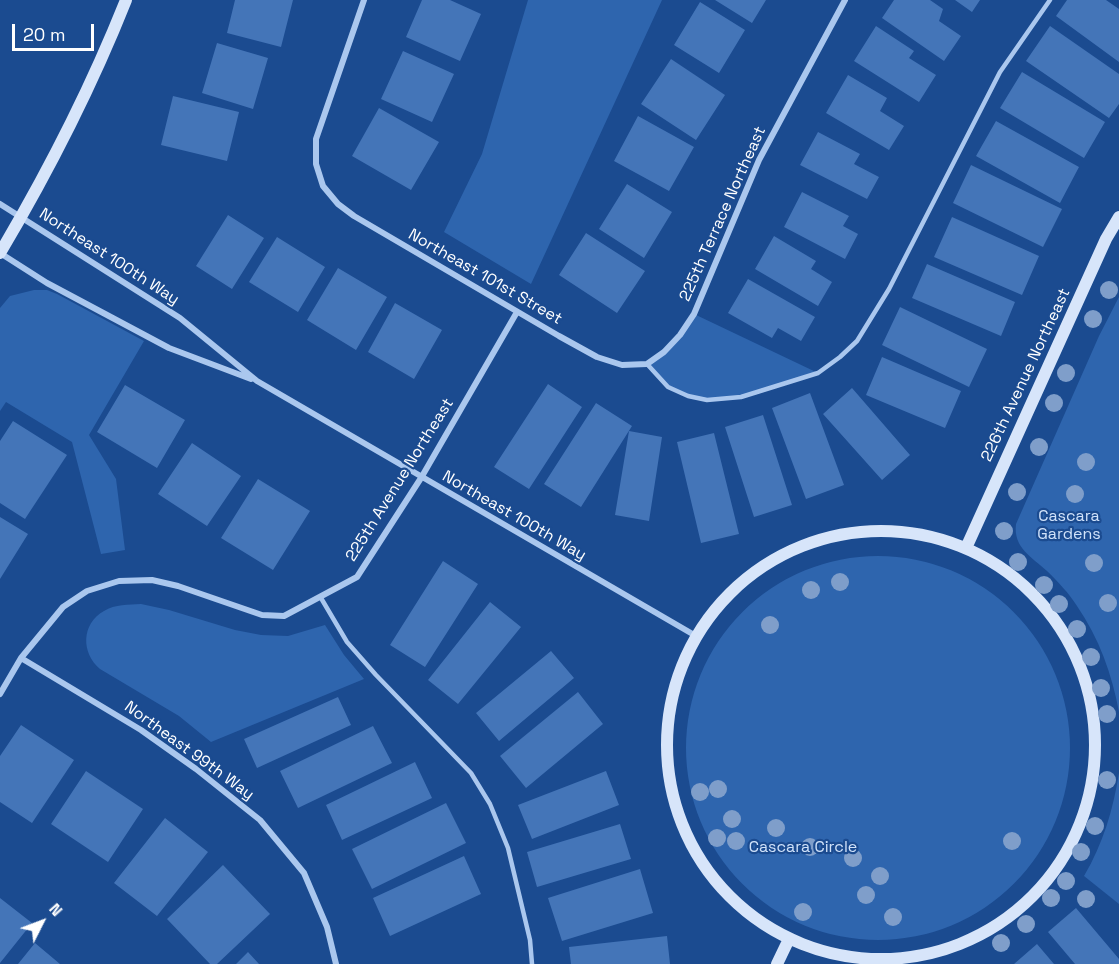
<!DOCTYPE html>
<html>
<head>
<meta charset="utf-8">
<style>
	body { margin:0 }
	#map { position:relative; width:1119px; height:964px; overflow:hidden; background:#1b4b90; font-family:"Space Grotesk",sans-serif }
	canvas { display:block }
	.north { position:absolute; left:12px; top:892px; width:60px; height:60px; -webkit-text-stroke:4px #1b4b90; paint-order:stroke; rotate:48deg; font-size:16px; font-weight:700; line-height:24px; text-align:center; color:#fff }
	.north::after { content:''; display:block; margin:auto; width:21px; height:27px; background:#fff; clip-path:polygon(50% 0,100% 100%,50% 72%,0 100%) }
	.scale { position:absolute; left:12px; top:24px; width:82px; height:27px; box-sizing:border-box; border:3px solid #fff; border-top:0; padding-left:8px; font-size:18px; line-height:21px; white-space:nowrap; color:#fff; -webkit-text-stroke:4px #1b4b90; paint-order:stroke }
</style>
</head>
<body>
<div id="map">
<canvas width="1119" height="964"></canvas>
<div class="north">N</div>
<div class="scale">20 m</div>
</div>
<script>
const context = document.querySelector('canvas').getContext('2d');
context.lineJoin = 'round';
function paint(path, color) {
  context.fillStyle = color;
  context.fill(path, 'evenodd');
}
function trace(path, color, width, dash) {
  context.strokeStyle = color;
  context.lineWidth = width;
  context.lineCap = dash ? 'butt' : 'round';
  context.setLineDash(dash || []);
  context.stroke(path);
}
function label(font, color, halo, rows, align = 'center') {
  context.font = font + ' "Space Grotesk",sans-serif';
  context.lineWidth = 4.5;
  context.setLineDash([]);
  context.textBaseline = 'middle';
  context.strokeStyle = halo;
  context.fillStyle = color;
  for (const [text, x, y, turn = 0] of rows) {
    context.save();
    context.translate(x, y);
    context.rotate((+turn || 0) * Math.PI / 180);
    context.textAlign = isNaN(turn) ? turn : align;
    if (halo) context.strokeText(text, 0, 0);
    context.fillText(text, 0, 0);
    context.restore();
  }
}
const green = new Path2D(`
	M528,0H662L531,284L444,232L482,154Z
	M34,290H47L57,294L144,341L89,435L116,479L125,550L101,554L72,442L6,402L0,411V308L10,296Z
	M1119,297V712C1112,674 1099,638 1077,606C1069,593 1057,581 1047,571C1032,557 1013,548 1016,524L1099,336Z
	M694,314L818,373C770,388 718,414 670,387C661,382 654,371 647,364L664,352Z
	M686 748a192 192 0 1 1 384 0a192 192 0 1 1-384 0Z
	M141,604L169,610L235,630L261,635L288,636L325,625L344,655L364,679L211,742L179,716L100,669C81,653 81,624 104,611C115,604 129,605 141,604Z
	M1119,773V904L1084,876C1103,844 1113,810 1119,773Z`);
const building = new Path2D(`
	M235,0H293L281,47L227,33Z
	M422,0H450L481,14L460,61L406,37Z
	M715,0H766L752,23Z
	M894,0H930L943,9L939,21L961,36L944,61L882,18Z
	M955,0H980L972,12Z
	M1067,0H1106L1119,9V62L1056,16Z
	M700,2L745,30L719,73L674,45Z
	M876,26L914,51L909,58L936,75L919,102L854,61Z
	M1050,26L1119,74V104L1109,118L1026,61Z
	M217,43L268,58L253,109L202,93Z
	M403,51L454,74L432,122L381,99Z
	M671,59L725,95L696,140L641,104Z
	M1022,72L1105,122L1084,158L1000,108Z
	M848,75L887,98L880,111L904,126L889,150L826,113Z
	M173,96L239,112L227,161L161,145Z
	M379,108L439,142L411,190L352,156Z
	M638,116L694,147L669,191L614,161Z
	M996,121L1079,167L1060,203L976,156Z
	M818,132L860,154L854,164L879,177L867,199L800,165Z
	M971,165L1062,209L1043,247L953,203Z
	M627,184L672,212L644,258L599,229Z
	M802,192L849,216L843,226L858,234L845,259L784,227Z
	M228,215L264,238L232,289L196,266Z
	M952,217L1039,256L1022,295L934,257Z
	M586,233L645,271L617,313L559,275Z
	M774,236L816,261L811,269L832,282L818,306L755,269Z
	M277,237L325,267L298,312L249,282Z
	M927,264L1015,302L1001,336L912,298Z
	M338,268L387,297L356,350L307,320Z
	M748,279L815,317L801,341L778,328L772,338L728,313Z
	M395,303L442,330L414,379L368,352Z
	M900,307L987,349L969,387L882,345Z
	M882,357L961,391L945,428L866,395Z
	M548,384L582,407L529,489L494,467Z
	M125,385L185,420L157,468L97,432Z
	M852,388L910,455L882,480L823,414Z
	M810,393L844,485L806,499L772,408Z
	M596,403L632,426L581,507L544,484Z
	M763,415L792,505L754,517L725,427Z
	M13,421L67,455L25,519L0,503V441Z
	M629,431L662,437L649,521L615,515Z
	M714,433L739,534L701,543L677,442Z
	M192,443L241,476L207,526L158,494Z
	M258,479L310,511L273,570L221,538Z
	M0,517L28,534L0,579Z
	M443,561L478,584L425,667L390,645Z
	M490,602L521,627L458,704L428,680Z
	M551,651L574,678L499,741L476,713Z
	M578,692L603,724L526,788L500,756Z
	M338,697L351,725L257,768L244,739Z
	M21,725L74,760L32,823L0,802V756Z
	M373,726L392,763L298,808L280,771Z
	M415,762L432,798L342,840L326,805Z
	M86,771L143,809L108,862L51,824Z
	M606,771L619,805L532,839L518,805Z
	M446,803L466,843L372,889L352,849Z
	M165,818L208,852L157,916L114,883Z
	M620,824L631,859L537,887L527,852Z
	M464,856L481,894L390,936L373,898Z
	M223,865L270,914L217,964H210L167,919Z
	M640,869L653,913L562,941L548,898Z
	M0,898L32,923L0,963Z
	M1076,908L1119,959V964H1075L1048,932Z
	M667,936L670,964H571L569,947Z
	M35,943L60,964H18Z
	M1037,944L1054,964H1014Z
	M248,952L259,964H236Z`);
const lane = new Path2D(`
	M647,364L668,387L688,396L707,400L741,397L818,373L840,357L857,341L889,289L1000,72L1050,0
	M321,598L347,642L376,675L471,773L490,804L508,848L530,940L532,964`);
const street = new Path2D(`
	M364,0L316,139V164L323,186L338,204L354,216L559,336L597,357L622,365L647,364L664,352L680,335L694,314L759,160L845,0
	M0,204L180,318L257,381L696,636
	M0,253L47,283L169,348L251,379
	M21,658L141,730L196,769L260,820L304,873L327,927L336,964
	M0,694L21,658L63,607L87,591L119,581L152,580L178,586L262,615L284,616L357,577L421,478L517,312`);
const secondary = new Path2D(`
	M0,253C48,172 91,88 126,0
	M667 745a214 214 0 1 1 428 0a214 214 0 1 1-428 0Z
	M966,548L1106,239L1119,217
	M777,964L789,939`);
const trees = [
	[1109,290],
	[1093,319],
	[1066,373],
	[1054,403],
	[1039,447],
	[1086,462],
	[1017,492],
	[1075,494],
	[1004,531],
	[1018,562],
	[1094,563],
	[840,582],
	[1044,585],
	[811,590],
	[1108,603],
	[1059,604],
	[770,625],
	[1077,629],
	[1091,657],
	[1101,688],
	[1107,714],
	[1107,780],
	[718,789],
	[700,792],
	[732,819],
	[1095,826],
	[776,828],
	[717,838],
	[736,841],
	[1012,841],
	[810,847],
	[1081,852],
	[853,858],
	[880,876],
	[1066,881],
	[866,895],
	[1051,898],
	[1086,899],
	[803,912],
	[893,917],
	[1026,924],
	[1001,943]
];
const streetNames = [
	["225th Terrace Northeast",723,214,-66],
	["Northeast 100th Way",109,257,33],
	["Northeast 101st Street",485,277,30],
	["226th Avenue Northeast",1026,375,-65],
	["225th Avenue Northeast",400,480,-58],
	["Northeast 100th Way",514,516,30],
	["Northeast 99th Way",189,751,36]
];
const parkNames = [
	["Cascara",1069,517],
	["Gardens",1069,535],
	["Cascara Circle",803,848]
];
paint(green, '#2e65ae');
paint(building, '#4475b8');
trace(lane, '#aac7ee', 4.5);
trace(street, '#aac7ee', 6);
trace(secondary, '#d7e5fa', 12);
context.fillStyle = '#7f9eca';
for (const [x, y] of trees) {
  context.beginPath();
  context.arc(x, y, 9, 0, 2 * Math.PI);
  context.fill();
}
label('16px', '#fff', '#1b4b90', streetNames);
label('16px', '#d0e2fa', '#1b4b90', parkNames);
</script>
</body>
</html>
